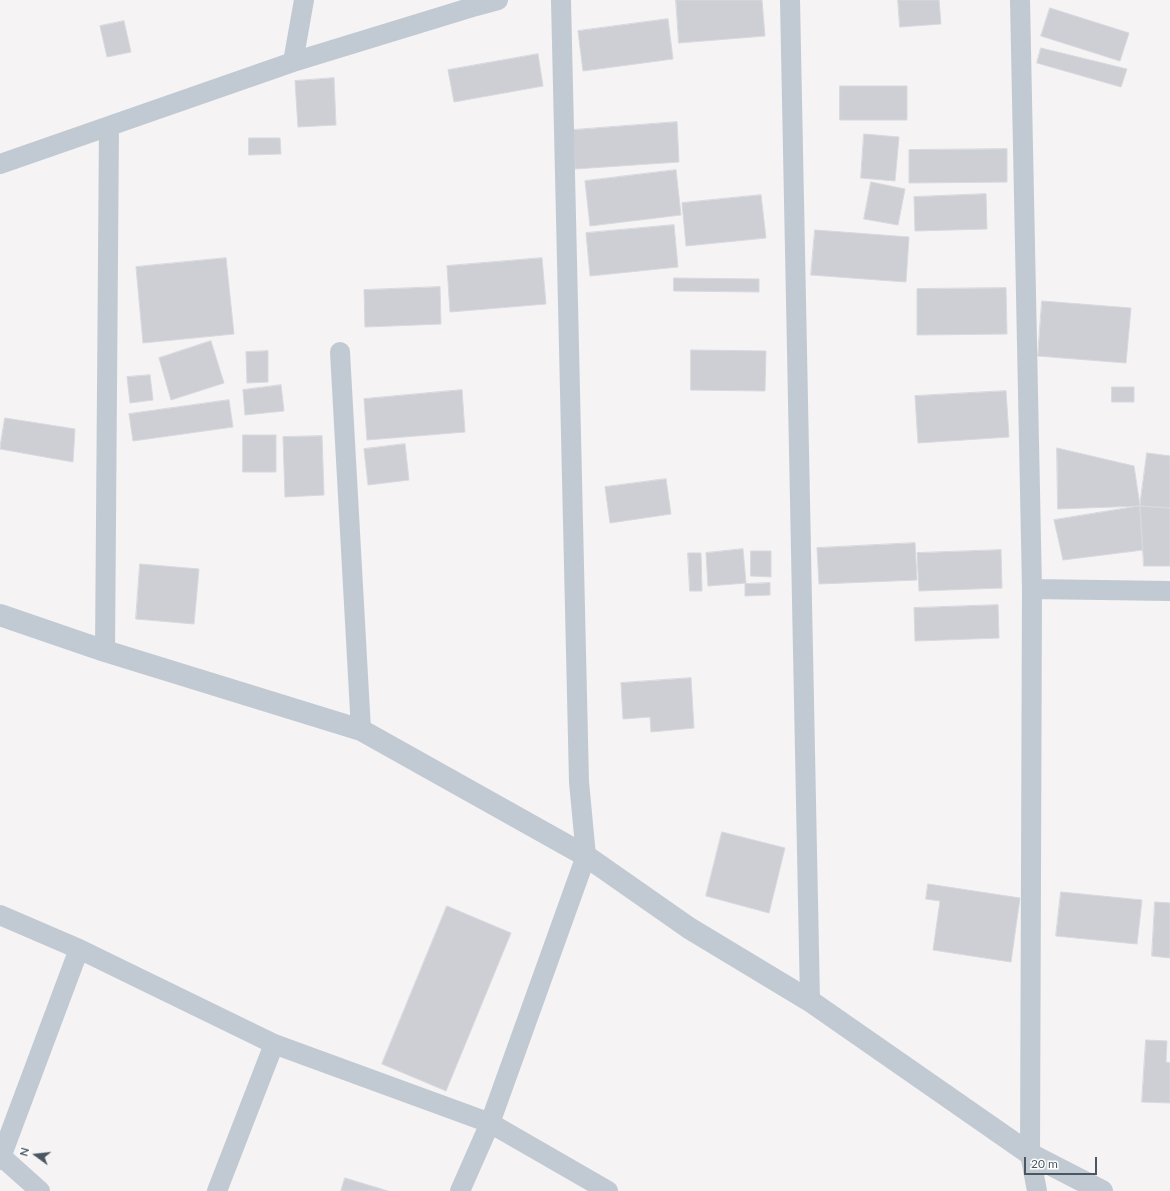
<!DOCTYPE html>
<html>
<head>
<meta charset="utf-8">
<style>
	body { margin:0 }
	#map { position:relative; width:1170px; height:1191px; overflow:hidden; background:#f5f3f3; font-family:Lato,sans-serif }
	canvas { display:block }
	.north { position:absolute; left:16px; top:1135px; width:40px; height:40px; -webkit-text-stroke:3px #fff; paint-order:stroke; rotate:285deg; font-size:11px; font-weight:700; line-height:16px; text-align:center; color:#4a5661 }
	.north::after { content:''; display:block; margin:auto; width:14px; height:18px; background:#4a5661; clip-path:polygon(50% 0,100% 100%,50% 72%,0 100%) }
	.scale { position:absolute; left:1024px; top:1157px; width:73px; height:18px; box-sizing:border-box; border:2px solid #4a5661; border-top:0; padding-left:5px; font-size:12px; line-height:14px; white-space:nowrap; color:#4a5661; -webkit-text-stroke:3px #fff; paint-order:stroke }
</style>
</head>
<body>
<div id="map">
<canvas width="1170" height="1191"></canvas>
<div class="north">N</div>
<div class="scale">20 m</div>
</div>
<script>
const context = document.querySelector('canvas').getContext('2d');
context.lineJoin = 'round';
function paint(path, color) {
  context.fillStyle = color;
  context.fill(path, 'evenodd');
}
function trace(path, color, width, dash) {
  context.strokeStyle = color;
  context.lineWidth = width;
  context.lineCap = dash ? 'butt' : 'round';
  context.setLineDash(dash || []);
  context.stroke(path);
}
const building = new Path2D(`
	M676,0H762L765,36L679,43Z
	M898,0H939L941,24L900,27Z
	M1050,8L1129,33L1120,61L1041,36Z
	M668,19L673,59L583,71L578,31Z
	M124,21L131,52L107,57L100,26Z
	M1041,48L1127,69L1121,87L1037,63Z
	M538,54L543,86L454,102L448,70Z
	M334,78L336,125L298,127L295,81Z
	M840,86H907V120H840Z
	M677,122L679,162L575,169L573,130Z
	M864,134L899,137L895,181L861,178Z
	M249,138H280L281,154L249,155Z
	M1007,149V182L909,183V150Z
	M676,170L681,215L590,226L585,181Z
	M871,182L905,189L898,225L864,219Z
	M986,194L987,229L915,231L914,197Z
	M761,195L766,238L686,246L682,203Z
	M674,225L678,267L590,276L586,233Z
	M815,230L909,237L906,282L811,275Z
	M226,258L234,334L143,343L136,267Z
	M542,258L546,304L450,312L447,266Z
	M674,278L759,279V292L674,291Z
	M440,287L441,324L365,327L364,290Z
	M1006,288L1007,334L917,335V289Z
	M1042,301L1131,308L1126,363L1038,356Z
	M211,341L224,383L171,400L159,358Z
	M691,350L766,351L765,391L691,390Z
	M268,351V382L247,383L246,352Z
	M150,375L153,400L130,403L127,377Z
	M281,385L284,411L245,415L243,390Z
	M1112,387H1134V402H1112Z
	M462,390L465,432L367,440L364,399Z
	M1006,391L1009,437L918,443L915,396Z
	M229,400L233,427L133,441L129,414Z
	M5,418L75,429L73,462L0,449Z
	M243,435H276V472H243Z
	M322,436L324,495L285,497L283,437Z
	M405,444L409,480L368,485L364,449Z
	M1057,448L1134,466L1140,506L1058,509Z
	M1147,453L1170,456V508L1140,506Z
	M666,479L671,514L610,523L605,487Z
	M1140,506L1170,508V566H1144Z
	M1140,506L1143,550L1063,560L1054,520Z
	M915,543L917,580L819,584L817,548Z
	M743,549L746,583L708,586L706,553Z
	M1001,550L1002,588L919,591L917,553Z
	M751,551H771V577L751,576Z
	M688,553H701L702,591H690Z
	M140,564L199,569L194,624L136,619Z
	M770,583V595L745,596V584Z
	M998,605L999,638L915,641L914,608Z
	M691,678L694,728L651,732L650,717L623,719L621,683Z
	M722,832L785,848L769,913L706,896Z
	M928,884L1020,898L1011,962L933,950L940,901L926,899Z
	M1061,892L1142,900L1137,944L1056,936Z
	M1155,902L1170,903V958L1152,956Z
	M447,906L511,933L446,1091L382,1064Z
	M1146,1040L1167,1041L1166,1062L1170,1063V1103L1142,1102Z
	M345,1178L388,1191H341Z`);
const minor = new Path2D(`
	M790,0L810,1001
	M1020,0L1032,589L1030,1154L1037,1191
	M293,62L304,0
	M0,164L293,62L476,6L498,0
	M340,352L361,730
	M1032,589L1170,591
	M105,651L109,126
	M0,915L79,949L274,1044L490,1123L608,1191
	M2,1157L40,1191
	M0,1160L79,949
	M217,1191L274,1044
	M460,1191L490,1123L586,856L579,782L561,0`);
const tertiary = new Path2D(`
	M0,615L105,651L361,730L586,856L689,928L810,1001L1030,1154L1102,1191`);
paint(building, '#cdcfd5');
trace(building, '#d7d9de', 1);
trace(minor, '#c1cad2', 20);
trace(tertiary, '#c1cad2', 22);
</script>
</body>
</html>
